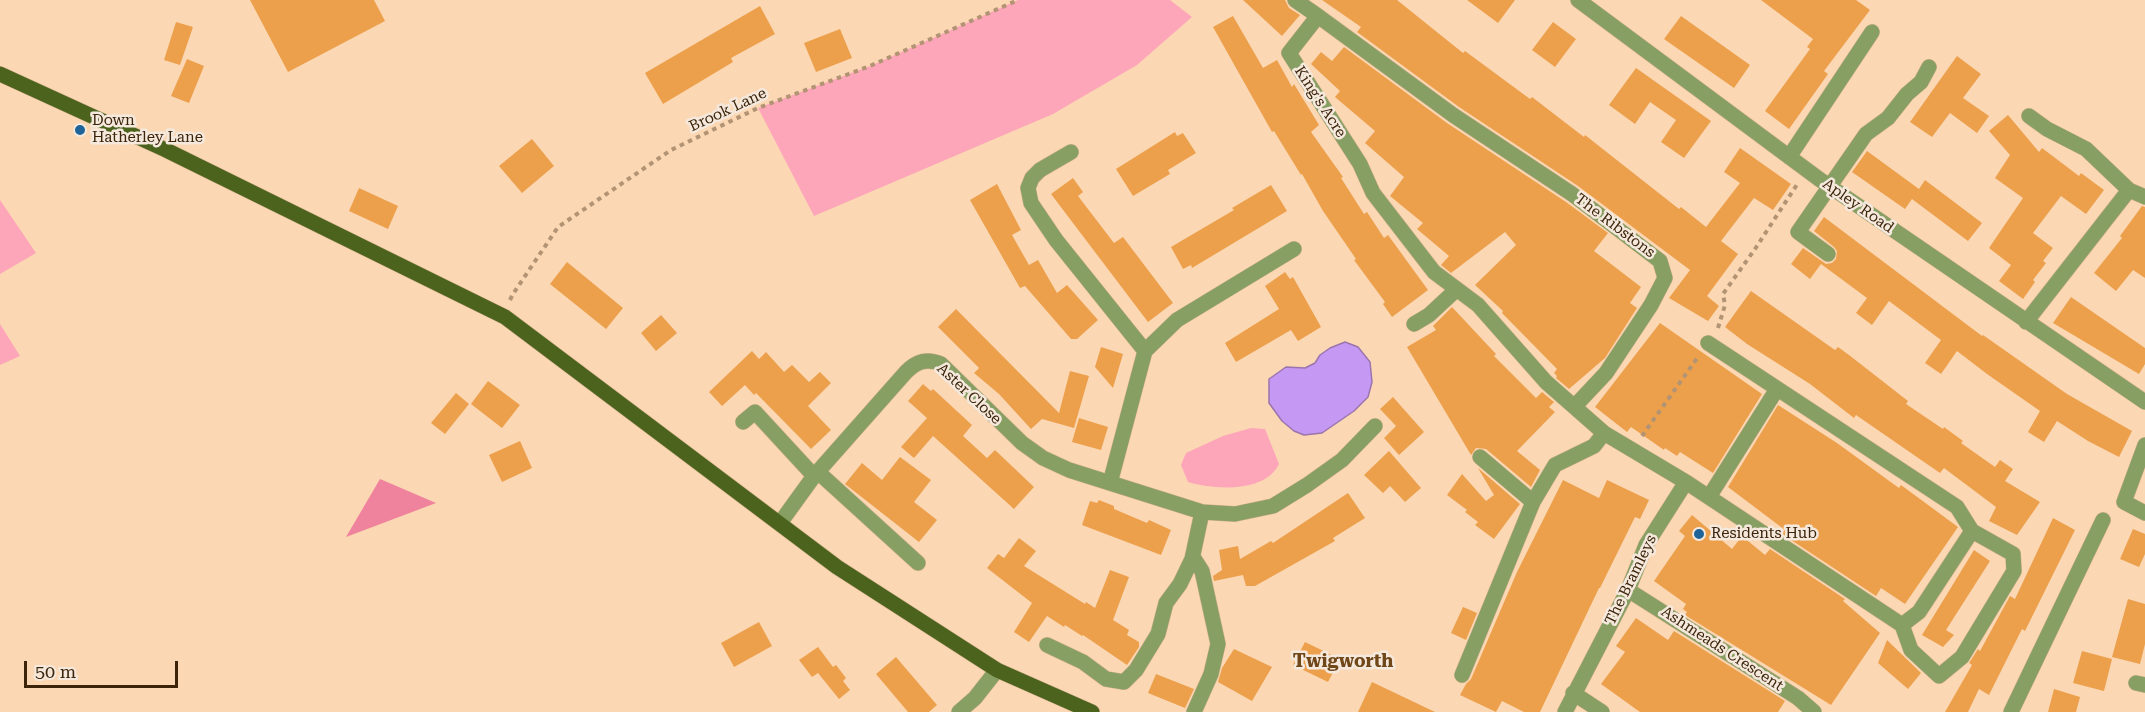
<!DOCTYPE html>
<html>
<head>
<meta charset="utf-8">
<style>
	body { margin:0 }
	#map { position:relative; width:2145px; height:712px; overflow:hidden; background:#fbd7b3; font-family:"Roboto Serif",serif }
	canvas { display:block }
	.scale { position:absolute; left:24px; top:661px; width:154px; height:27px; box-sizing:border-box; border:3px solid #3b240a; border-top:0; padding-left:8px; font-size:18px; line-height:21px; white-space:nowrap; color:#3b240a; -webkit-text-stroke:4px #f5e9dd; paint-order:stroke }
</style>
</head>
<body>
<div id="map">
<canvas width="2145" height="712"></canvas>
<div class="scale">50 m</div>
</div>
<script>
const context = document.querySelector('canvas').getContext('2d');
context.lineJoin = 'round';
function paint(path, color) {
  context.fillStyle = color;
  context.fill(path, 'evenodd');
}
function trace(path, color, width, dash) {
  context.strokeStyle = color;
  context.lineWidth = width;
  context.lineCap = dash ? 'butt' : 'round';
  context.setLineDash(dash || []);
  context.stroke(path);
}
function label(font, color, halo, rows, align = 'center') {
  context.font = font + ' "Roboto Serif",serif';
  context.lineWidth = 5;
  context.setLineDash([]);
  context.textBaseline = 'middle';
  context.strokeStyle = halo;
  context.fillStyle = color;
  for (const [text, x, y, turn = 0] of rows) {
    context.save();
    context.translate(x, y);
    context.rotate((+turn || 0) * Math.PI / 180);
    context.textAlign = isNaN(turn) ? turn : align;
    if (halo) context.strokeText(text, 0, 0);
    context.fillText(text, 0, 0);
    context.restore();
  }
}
const green = new Path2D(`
	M1018,0H1170L1192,17L1137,65L1053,114L814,216L758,108L870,66Z
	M0,200L36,253L0,274Z
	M0,324L20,356L0,365Z
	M1251,428L1265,429L1279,464C1265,493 1215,490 1188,482L1181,465L1186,453L1223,436Z`);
const forest = new Path2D(`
	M380,479L436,503L346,537Z`);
const water = new Path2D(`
	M1345,342L1358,347L1370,362L1372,382L1368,397L1354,411L1322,433L1304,435L1294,431L1282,421L1269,403V379L1286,367L1305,368L1315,363L1320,355L1330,348Z`);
const building = new Path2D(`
	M250,0H374L385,21L288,72Z
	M1243,0H1285L1289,8L1300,15L1282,36Z
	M1322,0H1397L1463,53L1465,51L1530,99L1532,97L1584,137L1585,135L1679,209L1681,207L1706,227L1740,183L1724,172L1740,148L1791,184L1773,210L1754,198L1721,241L1738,254L1707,296L1719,306L1708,321L1669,298L1690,270L1578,186L1459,107L1357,32L1361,27Z
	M1467,0H1515L1498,23Z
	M1761,0H1856L1870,10L1824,71L1828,74L1789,129L1765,111L1810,49L1807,47L1813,39Z
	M760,6L775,34L731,58L733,62L663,104L645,73Z
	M1233,16L1263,68L1277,60L1292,87L1294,84L1319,125L1311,132L1343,177L1341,178L1364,214L1367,212L1384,238L1388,235L1428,290L1392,317L1383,304L1385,302L1354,260L1356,259L1323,211L1302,174L1301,175L1274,131L1272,132L1213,27Z
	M1681,16L1750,65L1734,88L1664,39Z
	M176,22L193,27L180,65L164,60Z
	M1553,22L1576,39L1555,67L1532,50Z
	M840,29L852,58L816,72L804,43Z
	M1344,47L1447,123L1566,202L1608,233L1594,251L1641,287L1630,303L1637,308L1605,358L1569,389L1556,378L1557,376L1554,373L1557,369L1502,313L1503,311L1475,285L1516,245L1505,232L1451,273L1441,265L1449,256L1417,229L1423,223L1390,196L1404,177L1365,143L1375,131L1335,97L1340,91L1311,64L1321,52L1332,61Z
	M1957,56L1981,74L1963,98L1989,116L1977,133L1950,113L1932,137L1910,122Z
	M187,59L204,66L189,103L171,96Z
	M1636,68L1711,121L1684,158L1661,142L1676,120L1650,102L1635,124L1609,105Z
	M2008,115L2039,152L2042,148L2079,176L2081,173L2104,190L2086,214L2061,196L2033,233L2053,248L2043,261L2046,263L2033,280L2035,282L2023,299L1999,281L2011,265L1989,248L2023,198L1995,178L2010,155L1989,131Z
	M1175,132L1177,136L1183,133L1196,153L1168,170L1170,174L1133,196L1116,169Z
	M532,139L554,166L522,193L499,166Z
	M1867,151L1919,189L1925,180L1982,223L1968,241L1912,199L1905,209L1852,172Z
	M1073,178L1083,192L1078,196L1114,243L1123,237L1173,303L1148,322L1051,194Z
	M997,184L1021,230L1012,235L1029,265L1038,260L1057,293L1067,285L1098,320L1077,339H1071L1025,286L1020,288L970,200Z
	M1271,185L1287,211L1192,268L1191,265L1183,269L1171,247L1234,210L1232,208Z
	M359,188L398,206L388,229L349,211Z
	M2142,206L2145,207V278L2133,270L2116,291L2094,273L2122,238L2120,236Z
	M1824,217L1982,336L1983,335L2067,394L2132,431L2119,457L2088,441L2057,421L2044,442L2028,432L2040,411L1987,374L1957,351L1941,374L1925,363L1941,340L1889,301L1872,325L1856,313L1867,298L1821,264L1810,279L1791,264L1803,248L1826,264L1832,263L1836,259L1837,251L1834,247L1814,231Z
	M567,262L623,308L606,329L550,284Z
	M1285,272L1290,279L1293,277L1321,327L1298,341L1291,330L1236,362L1225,343L1279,309L1265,286Z
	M1751,291L1835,350L1838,347L1849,355L1908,401L1906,404L1943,429L1944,427L1963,441L1961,443L1995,467L2000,460L2013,469L2005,481L2040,502L2017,535L1989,521L1996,507L1944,468L1940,473L1856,415L1854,418L1810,384L1747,344L1725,327Z
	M2071,297L2145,348V364L2139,374L2053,323Z
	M1452,307L1496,354L1494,356L1536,398L1542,392L1554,402L1549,407L1555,412L1517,451L1540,470L1531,487L1486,449L1476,448L1471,455L1407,347L1436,330L1433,326Z
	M956,309L1059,413L1070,371L1089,376L1074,428L1042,419L1031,429L999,394L974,373L979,368L938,327Z
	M661,315L677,333L656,351L641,333Z
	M1660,323L1762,394L1713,473L1680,452L1677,456L1665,448L1664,450L1631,427L1627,432L1595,407Z
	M1101,347L1123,354L1113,388L1095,367Z
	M752,351L759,359L766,352L784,372L792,365L809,382L820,372L831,383L808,406L831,430L811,449L756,393L754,395L745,385L722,406L709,392Z
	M488,381L520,405L502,428L471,404Z
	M923,384L931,391L933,389L972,425L963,436L987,458L995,450L1034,487L1014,509L933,436L914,458L901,447L927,418L908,401Z
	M456,393L469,404L445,434L431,423Z
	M1393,397L1424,432L1399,455L1384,438L1396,426L1380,409Z
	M1778,405L1837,443L1899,488L1901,485L1958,527L1905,604L1881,588L1876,596L1782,534L1785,530L1728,487Z
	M1079,418L1108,427L1101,450L1072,442Z
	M520,441L532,468L502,482L489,455Z
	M1389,451L1421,488L1405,502L1390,486L1383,493L1364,475Z
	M900,457L931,480L914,502L937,520L919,542L845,484L862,463L882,480Z
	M1478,468L1520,504L1494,539L1475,525L1478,522L1465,512L1467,510L1447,495L1462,474L1486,501L1494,495Z
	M1563,480L1599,498L1607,480L1649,500L1640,519L1635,517L1600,588H1599L1540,712H1524L1502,701L1496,712L1460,695L1466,684L1471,679L1517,572Z
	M1348,493L1365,518L1333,538L1335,541L1255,586H1246L1243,575L1214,581L1213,576L1222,570L1219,550L1238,546L1240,559L1271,541L1273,543Z
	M1099,500L1114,506V509L1147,523L1149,520L1171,530L1161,555L1082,525L1090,501L1097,503Z
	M1692,515L1732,549L1742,536L1765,555L1770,549L1845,599L1843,601L1880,633L1831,705L1685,615L1687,612L1683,609L1686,604L1654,581L1685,536L1679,531Z
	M2053,518L2075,530L2025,631L2022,629L1989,695L1979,689L1968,712H1945L1972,665L1969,663L1978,649L1980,651L2010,596L2015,599Z
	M2133,529L2145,534V554L2139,567L2120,559Z
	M1019,538L1036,551L1024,566L1085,604L1086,602L1095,608L1110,570L1129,577L1113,620L1129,630L1127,635L1139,642V647L1127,665L1083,635L1082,636L1065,625L1064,627L1047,616L1029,642L1014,632L1032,603L987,568L998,554L1004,558Z
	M1974,550L1990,561L1946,630L1954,635L1943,647L1922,635Z
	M2128,599L2145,604V644L2140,664L2112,657Z
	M1463,607L1477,613L1466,640L1451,633Z
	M1636,618L1668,640L1674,631L1785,701L1778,712H1640L1601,684L1625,652L1616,646Z
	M759,622L772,646L734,667L721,643Z
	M1887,640L1921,673L1908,689L1878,663Z
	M1305,642L1340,659L1328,682L1293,665Z
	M818,647L833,667L836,665L846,678L843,681L850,690L839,699L818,673L812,677L799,660Z
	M1234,649L1272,667L1252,701L1218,682L1222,668Z
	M2082,651L2112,659L2104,691L2073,683Z
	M896,657L937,705L929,712H908L876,674Z
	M1156,674L1194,689L1185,708L1148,693Z
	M1372,682L1435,712H1358Z
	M2054,689L2080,697L2076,712H2048Z`);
const path = new Path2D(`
	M510,300L513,294L558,227L671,150L758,108L870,66L1018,0
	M1718,328L1725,305L1723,294L1755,249L1798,183
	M1642,436L1698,357`);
const minor = new Path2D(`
	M1295,0L1318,16L1289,53L1360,164L1373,193L1434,272L1478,305L1546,382L1604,433L1686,482L1902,625L1919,612L1972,531L1957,507L1708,343
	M1578,0L1819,179L2145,402
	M1318,16L1453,115L1572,194L1660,261L1665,278L1651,305L1606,373L1575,406
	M2029,116L2047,129L2086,149L2129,190L2145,197
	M1071,152L1040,170L1032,178L1028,188L1031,203L1056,240L1145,351
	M1789,157L1872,32
	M1828,254L1798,232L1866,134L1888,118L1907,94L1921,82L1929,67
	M2026,322L2129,190
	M1414,324L1429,315L1457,289
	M743,422L755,412L814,476
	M2145,445L2124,502L2145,513
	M1480,457L1533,502
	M818,472L918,563
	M1110,483L1145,351L1177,320L1294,249
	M1709,497L1777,389
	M780,523L814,476L906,372C917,361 927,358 941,364L1022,443L1043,458L1069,470L1202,512L1235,514L1273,506L1307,485L1342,460L1375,426
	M1193,557L1202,571L1218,644L1211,674L1194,712
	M1628,590L1798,698L1814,712
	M1902,625L1911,650L1939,676L1962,657L2014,571L2013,554L1972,531
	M1047,645L1083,662L1106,679L1124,682L1136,670L1158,634L1166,603L1180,584L1192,559L1202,512
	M1462,675L1533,502L1555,465L1594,446L1604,433
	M2136,683L2145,685
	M1573,693L1602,712
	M959,712L975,698L997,670
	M1565,712L1628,590L1646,545L1686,482
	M2011,712L2103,520`);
const major = new Path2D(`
	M0,74L166,150L505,317L837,567L997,670L1092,712`);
const markers = [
	[80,130,6,"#1e6499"],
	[1699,534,6,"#1e6499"]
];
const streetNames = [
	["King's Acre",1320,102,57],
	["Brook Lane",728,110,-25],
	["Apley Road",1858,206,35],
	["The Ribstons",1615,226,37],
	["Aster Close",969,394,43],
	["The Bramleys",1631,580,-64],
	["Ashmeads Crescent",1722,649,33]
];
const poiNames = [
	["Down",92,121],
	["Hatherley Lane",92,138],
	["Residents Hub",1711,534]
];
const quarterNames = [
	["Twigworth",1343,662]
];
paint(green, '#fea6b9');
paint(forest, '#ef829c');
paint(water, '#c498f3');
trace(water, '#9b75ad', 1.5);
paint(building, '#eda04c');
trace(minor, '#d5b391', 16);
trace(major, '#d5b391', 16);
trace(path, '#b29373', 4, [4.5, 4.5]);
trace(minor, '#889f63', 15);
trace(major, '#4c631d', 15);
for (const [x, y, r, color] of markers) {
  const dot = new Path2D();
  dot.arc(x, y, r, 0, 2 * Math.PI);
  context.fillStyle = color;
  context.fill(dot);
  trace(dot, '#f5e9dd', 2);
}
label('15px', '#3b240a', '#f5e9dd', streetNames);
label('15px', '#3b240a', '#f5e9dd', poiNames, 'left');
label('bold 18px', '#704718', '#f5e9dd', quarterNames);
</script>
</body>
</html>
